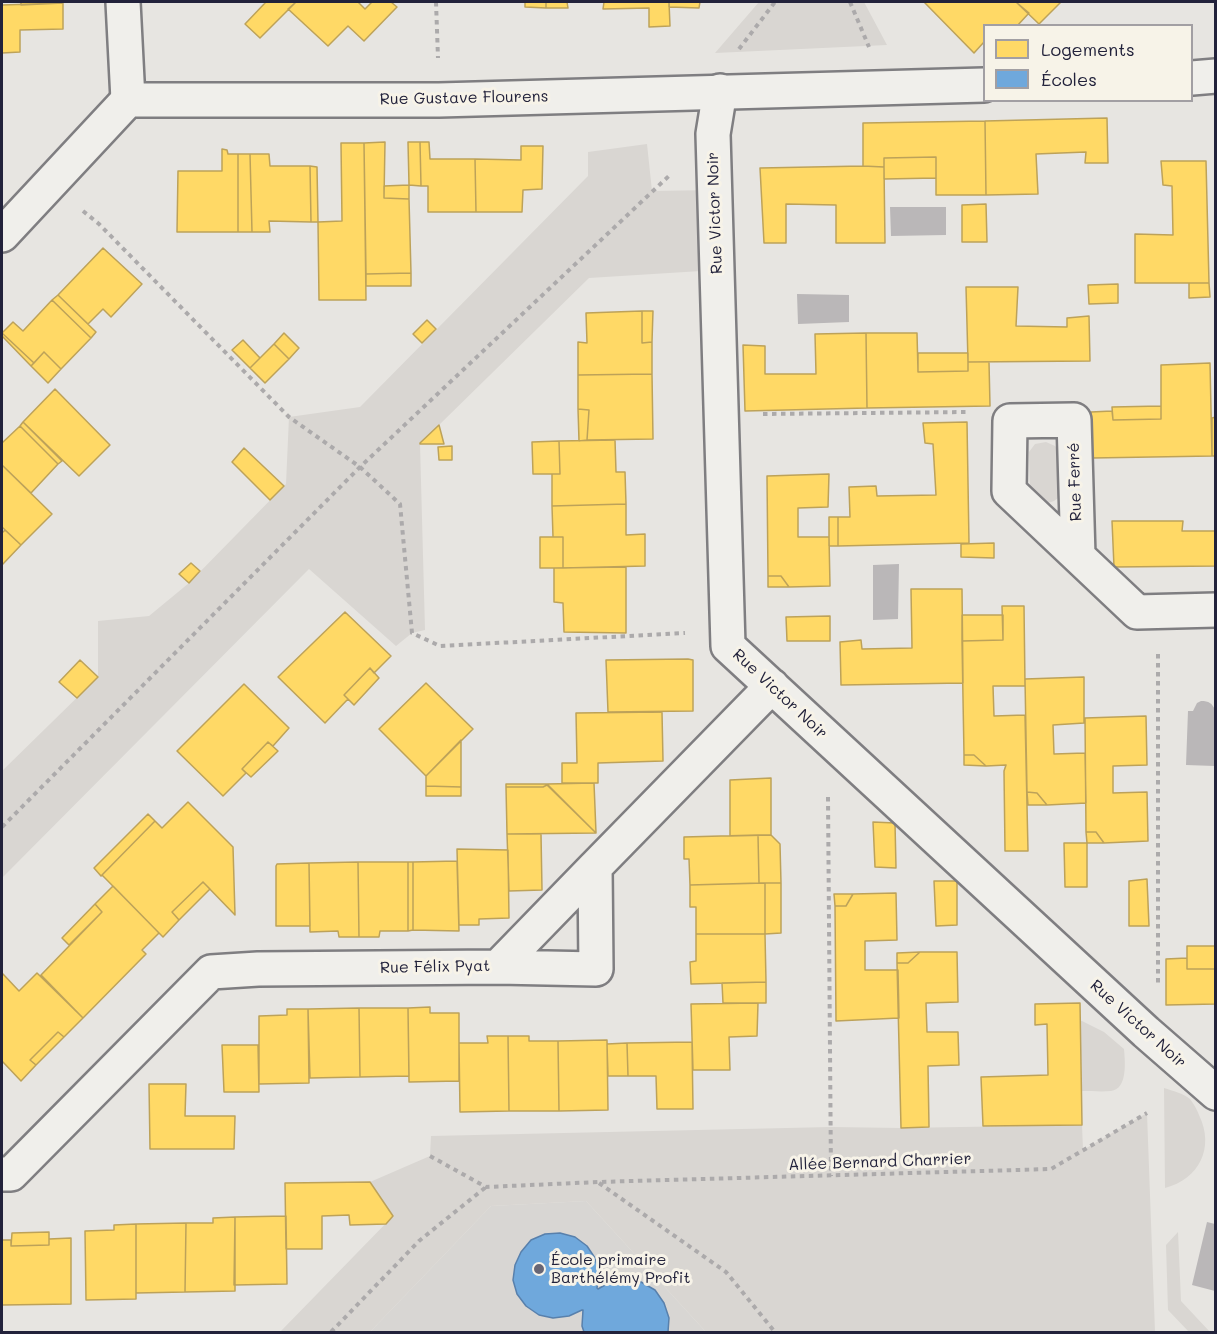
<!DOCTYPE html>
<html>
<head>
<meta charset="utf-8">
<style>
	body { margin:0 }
	#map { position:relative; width:1217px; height:1334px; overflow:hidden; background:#e7e5e1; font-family:Mali,sans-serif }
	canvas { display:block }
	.frame { position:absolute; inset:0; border:3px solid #22223b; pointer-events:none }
	.legend { position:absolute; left:983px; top:24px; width:210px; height:78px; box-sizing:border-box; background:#f7f3e8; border:2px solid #a29fa3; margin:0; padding:8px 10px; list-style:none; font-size:18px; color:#22223b }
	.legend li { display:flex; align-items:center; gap:12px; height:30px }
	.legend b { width:30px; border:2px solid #a29fa3 }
</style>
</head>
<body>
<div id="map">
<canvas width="1217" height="1334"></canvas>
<div class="frame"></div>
<ul class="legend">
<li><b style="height:16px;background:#ffd966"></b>Logements</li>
<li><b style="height:16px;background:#6fa8dc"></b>Écoles</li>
</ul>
</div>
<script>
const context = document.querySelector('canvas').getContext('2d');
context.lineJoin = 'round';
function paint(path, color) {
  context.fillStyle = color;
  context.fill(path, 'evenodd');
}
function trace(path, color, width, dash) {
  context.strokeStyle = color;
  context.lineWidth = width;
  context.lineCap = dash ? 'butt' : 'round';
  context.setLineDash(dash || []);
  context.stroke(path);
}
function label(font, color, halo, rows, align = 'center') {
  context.font = font + ' Mali,sans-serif';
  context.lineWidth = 6;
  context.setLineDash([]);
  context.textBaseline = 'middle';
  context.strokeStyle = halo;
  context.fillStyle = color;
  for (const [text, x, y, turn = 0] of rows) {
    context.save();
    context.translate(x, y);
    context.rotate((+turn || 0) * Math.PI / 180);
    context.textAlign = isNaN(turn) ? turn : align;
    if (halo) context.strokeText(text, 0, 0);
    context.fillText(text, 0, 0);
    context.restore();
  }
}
const built = new Path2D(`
	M586,1201L706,1332H370L491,1206Z`);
const green = new Path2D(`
	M759,2H864L887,45L715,53Z
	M647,144L652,191L714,190L717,270L589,278L439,425L420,444L425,630L412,633L396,646L309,569L2,878V771L98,677V621L149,616L189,583L286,484L289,417L360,407L588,176V152Z
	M1046,442L1055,446L1061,453L1062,495L1054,501L1045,504L1030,494L1029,452L1035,444Z
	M1080,1020L1104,1032L1124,1049C1125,1061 1128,1089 1111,1091C1102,1092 1091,1091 1082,1091Z
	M1164,1088C1173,1091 1183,1093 1190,1099C1194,1104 1197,1110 1199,1115C1215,1148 1199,1179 1165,1188Z
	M1147,1113L1155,1332H706L586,1201L491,1206L370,1332H280L393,1216L370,1182L430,1156L431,1136L831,1127L901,1128L1082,1125L1083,1150Z
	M1178,1232L1181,1301L1210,1332H1189L1168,1310L1166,1245Z`);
const water = new Path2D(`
	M890,207H946V235L891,236Z
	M797,294L849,295V322L798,324Z
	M899,564L898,619L873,620V565Z
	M1201,701C1209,701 1212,703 1215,710V766L1186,765L1188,711H1193L1197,703Z
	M1207,1222L1215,1224V1291L1192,1285Z`);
const homes = new Path2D(`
	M21,2H63V3L21,5Z
	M264,2H296L260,38L245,24L265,3Z
	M296,2H358L365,9L372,2H391L397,7L364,41L348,26L328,46L288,9Z
	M525,2H546V8L525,7Z
	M546,2H567L568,8H546Z
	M604,2H669L670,26L649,27V8L603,9Z
	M669,2H700L699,8L669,7Z
	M924,2H1016L1029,13L1017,26H984V42L974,53Z
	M1016,2H1061L1039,24Z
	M63,3V29L20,30V52L2,53V5Z
	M1107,118L1108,163H1085L1086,152L1036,154L1038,194L986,195L985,121Z
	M985,121L986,195H936V157L884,158V167L863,166V123Z
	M385,142L384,198L409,199L411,273L366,274L364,143Z
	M408,142H420L421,186L409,185Z
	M420,142H429L430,159H475L476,212H428V186H421Z
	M341,143H364L366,300H319L318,222L342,221Z
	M521,146H543L542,189L523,190L522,212H476L475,159L521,160Z
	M222,149L227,150L228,154H238V232H177L178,171H222Z
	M238,154H250L252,232H238Z
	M250,154H269L270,166H310L311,222L269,221L270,232H252Z
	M936,157V178L884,179V158Z
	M1161,161H1206L1209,283H1135V234L1173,235L1172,186L1163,185Z
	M310,166L317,167L318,222H311Z
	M863,166L884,167L885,243H836V205L786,204V243H764L760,168Z
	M409,185V199L384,198V186Z
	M986,204L987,242H962V205Z
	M103,248L142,284L111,317L103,309L88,324L58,295Z
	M411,273V286H366V274Z
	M1189,283H1209L1210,297L1189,298Z
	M1118,284V303L1089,304L1088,285Z
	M966,287H1018L1016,326L1067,327V318L1089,316L1090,361L968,362Z
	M58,295L96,332L91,338L52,300Z
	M52,300L91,338L61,369L44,352L34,363L2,333L13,322L23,331Z
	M642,311H653L652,342L642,343Z
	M642,311V343L652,342V374L578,375V342L587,343L586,313Z
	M427,320L436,329L422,343L413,334Z
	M2,333L34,363L31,366L2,336Z
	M284,333L299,348L289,359L274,344Z
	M866,333L867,408L745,411L743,345L765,346V374H816L815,334Z
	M866,333H917L918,372L968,371V362H989L990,406L867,408Z
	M243,340L260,358L250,368L232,350Z
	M274,344L289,359L265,383L250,368Z
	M44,352L61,369L48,383L31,366Z
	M918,353H968V371L918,372Z
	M1210,363L1212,456L1092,458L1091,412L1112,411L1113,420L1161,419V365Z
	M652,374L653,439L587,440L589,410L578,409V375Z
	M55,389L110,445L79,476L23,422Z
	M1161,406V419L1113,420L1112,407Z
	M578,409L589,410L587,440L579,441Z
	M1216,417V456H1212V418Z
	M23,422L62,461L58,464L20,426Z
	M967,422L969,543L838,546V517H850L849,487L876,486L877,496L936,495L933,444L925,443L923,423Z
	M439,425L444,444H420V443Z
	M20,426L58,464L31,493L2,465V443Z
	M615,440L616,472H625L626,504L552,506V474H560L559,441Z
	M559,441L560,474H533L532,442Z
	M452,446V460H439L438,447Z
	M244,448L284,486L270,500L232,462Z
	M2,465L52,514L21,545L2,527Z
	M829,474L828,507L798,508V537H829L830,586L789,587L781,576H768L767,476Z
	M626,504V535L645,534V566L563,568V537H553L552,506Z
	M829,517H838V546H829Z
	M1112,521H1183L1182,531H1216V566L1114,567Z
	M5,530L21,545L2,565V533Z
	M540,537H563V568H540Z
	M994,543V558L961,557V544Z
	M191,563L200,571L189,583L179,574Z
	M626,567V633L564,632L563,603L554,602V568Z
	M768,576H781L789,587H768Z
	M911,589H962L963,683L841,685L840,642L861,640L862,649L912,648Z
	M1002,606H1024L1025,686H993L994,716L1025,715L1028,851H1005L1004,771L1006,765L986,766L974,755H964L962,641L1003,640Z
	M345,612L391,656L374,673L370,668L344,695L348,699L325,723L278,677Z
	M962,615H1003V640L962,641Z
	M830,616V641H787L786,617Z
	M688,659L693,660V711L608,712L606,660Z
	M80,660L98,677L77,698L59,682Z
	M370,668L379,678L354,705L344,695Z
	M1084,677V723L1053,725L1054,754L1085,753L1086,803L1047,805L1037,793L1027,792L1025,679Z
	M426,683L473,729L426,776L379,729Z
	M244,684L289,728L273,746L268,742L242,769L246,773L223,796L177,751Z
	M662,712L663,761L598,763V783H562V763H577L576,713Z
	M1146,716L1147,765L1113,766V793L1147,792L1148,841L1104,843L1096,832H1086L1085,718Z
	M461,740V787L426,786V776Z
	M268,742L278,751L251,777L242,769Z
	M964,755H974L986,766L964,765Z
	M771,778V835L730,836V780Z
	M594,783L596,833L547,784Z
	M506,784H547V785L543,787H506Z
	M547,785L596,833L507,834L506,787H543Z
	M426,786L461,787V796H426Z
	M1027,792L1037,793L1047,805H1028Z
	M188,802L233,847L235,915L203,882L172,912L179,920L163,937L102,875L155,821L162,828Z
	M148,814L155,821L101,876L94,868Z
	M873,822L895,823L896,868L875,867Z
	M1086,832H1096L1104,843H1087Z
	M507,834H541L542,890L509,891Z
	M758,835H771L780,844L781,883H759Z
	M758,835L759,883L690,885L689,859H684V837Z
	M1064,843H1087V887H1065Z
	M457,849L508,850L509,918L479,919V925H459Z
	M457,861L459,931L413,930V862Z
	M358,862H408V931H380L379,937H359Z
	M358,862L359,937H339L338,931L310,932L309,863Z
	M408,862H413V930L408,931Z
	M309,863L310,926H276V866L277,864Z
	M1147,879L1149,926H1129V881Z
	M934,881H957V925L936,926Z
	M203,882L210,889L179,920L172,912Z
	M765,883H781V933L765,934Z
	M765,883V934H696V907H690V885Z
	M113,886L159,933L142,950L146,954L83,1018L41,975L102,912L95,904Z
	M896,893L897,940L865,941V970H898L899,1018L836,1021L835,906H846L853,894Z
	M834,894H853L846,906H835Z
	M95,904L102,912L69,945L62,938Z
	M696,934H765L766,982L691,984L690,962L696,961Z
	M1187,946H1216V969H1187Z
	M920,952H957L958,1002L926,1003L927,1032H958L959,1065L928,1066L929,1127L901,1128L897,963H908Z
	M920,952L908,963H897V953Z
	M1187,958V969H1216V1004L1166,1005V959Z
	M37,973L83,1018L64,1037L58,1032L30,1060L36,1065L21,1081L2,1061V976L3,974L19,991Z
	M766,982V1003H723L722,983Z
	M758,1003L757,1036L729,1037L730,1070H693L691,1004Z
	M1080,1003L1082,1125L983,1126L981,1077L1048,1075L1047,1024L1035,1025V1004Z
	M430,1007V1013H459V1081L409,1082L408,1008Z
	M359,1008H408L409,1076L360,1077Z
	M359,1008L360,1077L310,1078L308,1009Z
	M287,1009H308L309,1083L259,1084V1016L287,1015Z
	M58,1032L64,1037L36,1065L30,1060Z
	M487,1036H508L509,1111L460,1112L459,1043H488Z
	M508,1036H529V1041H558L559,1111H509Z
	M607,1040L608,1110L559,1111L558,1041Z
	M692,1042L693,1109H657L656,1076H628L627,1043Z
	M627,1043L628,1076H608L607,1044Z
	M222,1045H258L259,1092H224Z
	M149,1084H186L185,1116H235L234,1149H150Z
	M370,1182L393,1216L386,1224L350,1225L349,1215L322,1216V1249H286L285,1183Z
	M286,1216L287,1284L234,1285L235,1217Z
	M235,1217V1291L185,1292L186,1223H213V1218Z
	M186,1223L185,1292L136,1293V1224Z
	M136,1224V1299L86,1300L85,1231L114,1230V1225Z
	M49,1232V1245L11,1246L12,1233Z
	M71,1238V1304L2,1305V1240H11V1246L49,1245V1239Z`);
const schools = new Path2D(`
	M560,1233L575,1237L587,1246L595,1258L599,1273L597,1288L598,1289L612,1281L627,1279L641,1282L655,1290L664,1303L669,1318L668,1332H584L582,1326L583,1310H582L569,1316L553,1318L539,1315L526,1306L517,1294L513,1280L515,1265L521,1252L531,1240L545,1234Z`);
const path = new Path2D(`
	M436,2L438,58
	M850,2L869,47
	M739,49L775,2
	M83,211L99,224L289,417L360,467L400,504L412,633L440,646L685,633
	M763,414L969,412
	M1158,654V986
	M828,797L831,1176
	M2,827L360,467L671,174
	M430,1156L486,1187L598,1182L1051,1169L1147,1113
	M599,1183L726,1272L775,1332
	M331,1332L419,1241L486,1187`);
const street = new Path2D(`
	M123,2L128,100
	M720,91L713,134L728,646L1146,1032L1216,1093
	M1078,556L1074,420L1010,421L1009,491L1137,612L1216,610
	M498,967L595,867
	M2,1174H11L211,972L258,969L498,967L596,969L595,867L772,686`);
const secondary = new Path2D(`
	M1192,78L1216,76
	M2,235L128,100H439L984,85`);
const markers = [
	[539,1269,6,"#676675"]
];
const streetNames = [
	["Rue Gustave Flourens",464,98,-1],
	["Rue Victor Noir",715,213,-92],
	["Rue Ferré",1075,482,-92],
	["Rue Victor Noir",780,694,43],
	["Rue Félix Pyat",435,967,-1],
	["Rue Victor Noir",1138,1024,42],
	["Allée Bernard Charrier",880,1162,-2]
];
const poiNames = [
	["École primaire",551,1260],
	["Barthélémy Profit",551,1278]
];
paint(built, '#d8d6d3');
paint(green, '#d9d6d2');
paint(water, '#bab7b8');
paint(homes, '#ffd966');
trace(homes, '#bda259', 1.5);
paint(schools, '#6fa8dc');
trace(schools, '#5880ac', 1.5);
trace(street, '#7f7e81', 38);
trace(secondary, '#7f7e81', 38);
trace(path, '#acaaab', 4, [4.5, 4.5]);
trace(street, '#f0efeb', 33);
trace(secondary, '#f0efeb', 33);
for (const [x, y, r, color] of markers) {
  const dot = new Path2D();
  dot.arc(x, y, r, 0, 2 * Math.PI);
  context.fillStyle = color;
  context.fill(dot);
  trace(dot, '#f7f3e8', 2);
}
label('16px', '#22223b', '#f7f3e8', streetNames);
label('16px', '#22223b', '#f7f3e8', poiNames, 'left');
</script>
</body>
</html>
